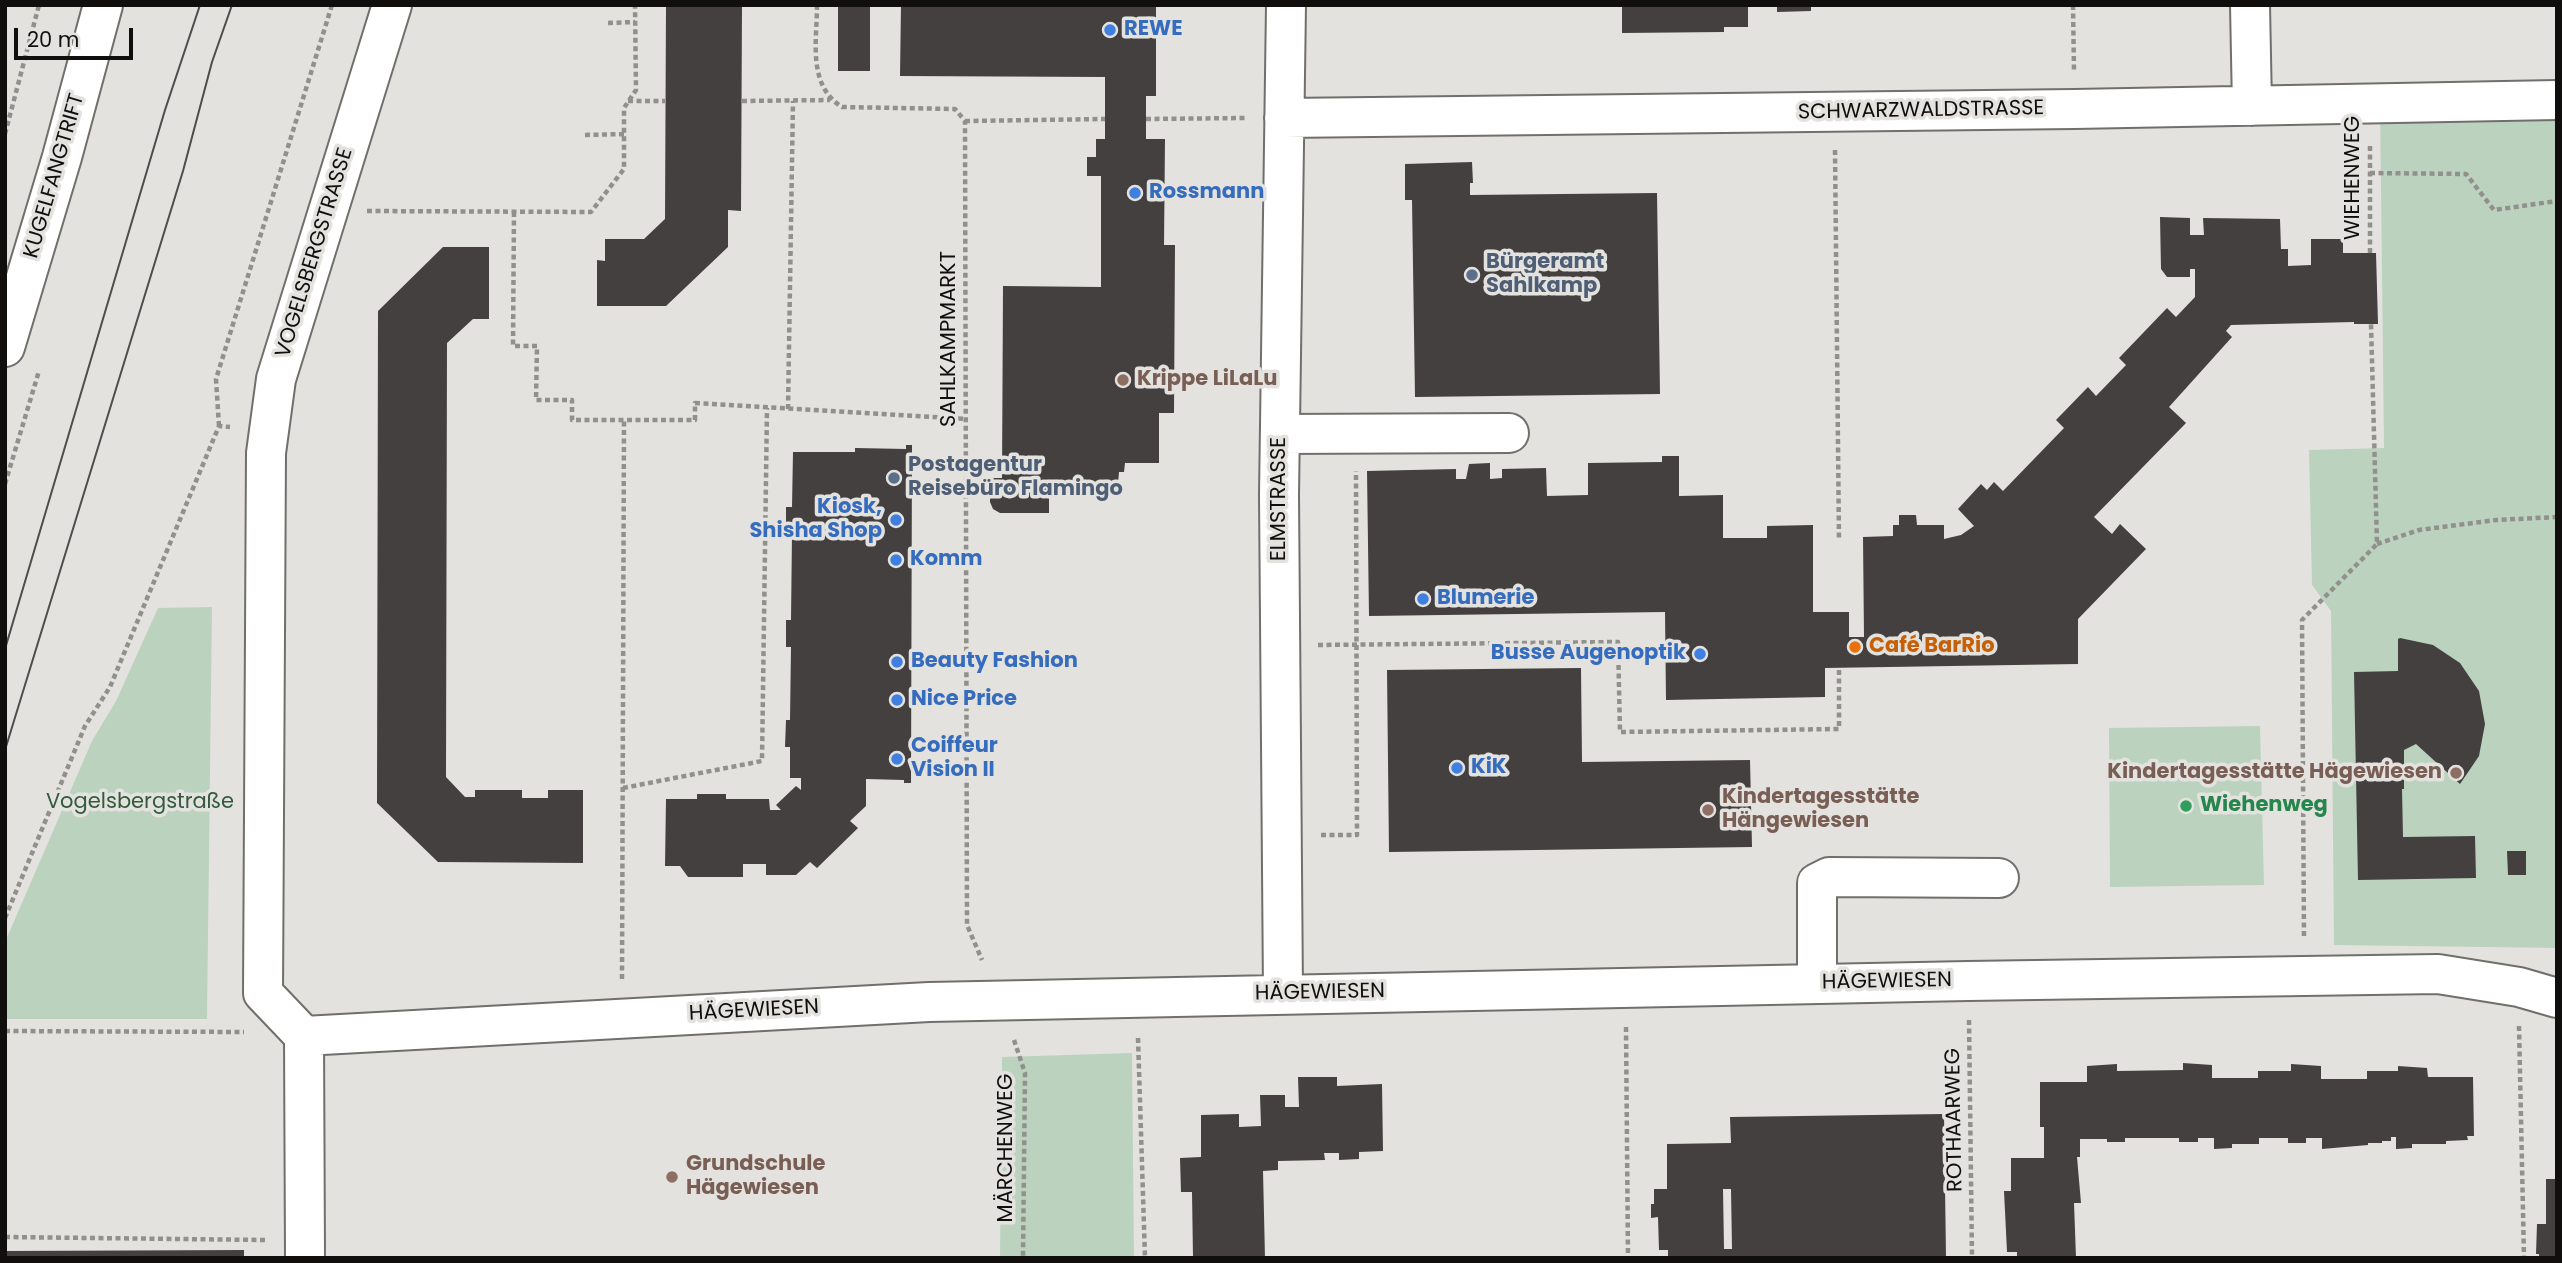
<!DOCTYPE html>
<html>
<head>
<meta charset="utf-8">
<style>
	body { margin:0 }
	#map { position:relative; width:2562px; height:1263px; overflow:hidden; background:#e4e2df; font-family:Poppins,sans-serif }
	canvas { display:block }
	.frame { position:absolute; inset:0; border:7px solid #100f0e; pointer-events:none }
	.scale { position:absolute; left:14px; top:28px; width:119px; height:32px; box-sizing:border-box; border:4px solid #100f0e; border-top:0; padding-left:9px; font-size:21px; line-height:24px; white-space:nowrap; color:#100f0e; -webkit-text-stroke:5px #e4e2df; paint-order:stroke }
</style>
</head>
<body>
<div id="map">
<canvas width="2562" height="1263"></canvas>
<div class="frame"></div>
<div class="scale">20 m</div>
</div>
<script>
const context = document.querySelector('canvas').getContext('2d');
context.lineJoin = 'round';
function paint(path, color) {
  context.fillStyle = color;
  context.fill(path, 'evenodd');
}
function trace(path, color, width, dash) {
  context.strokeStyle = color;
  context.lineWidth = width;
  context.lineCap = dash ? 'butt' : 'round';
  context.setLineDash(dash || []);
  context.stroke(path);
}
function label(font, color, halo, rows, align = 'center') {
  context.font = font + ' Poppins,sans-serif';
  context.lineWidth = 7;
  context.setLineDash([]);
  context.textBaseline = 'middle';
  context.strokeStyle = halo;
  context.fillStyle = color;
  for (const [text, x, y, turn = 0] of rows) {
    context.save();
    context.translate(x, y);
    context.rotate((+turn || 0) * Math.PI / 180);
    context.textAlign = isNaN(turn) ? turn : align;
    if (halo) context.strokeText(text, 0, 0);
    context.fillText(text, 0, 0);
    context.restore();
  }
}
const green = new Path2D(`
	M2557,100V948L2334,945L2331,611L2312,585L2309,450L2384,448L2380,103Z
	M212,607L207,1019H5V942L92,741L116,701L158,608Z
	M2260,726L2264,885L2110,887L2109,728Z
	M1132,1053L1134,1258H1000L1002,1057Z`);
const building = new Path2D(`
	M666,5H742L741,211L728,210V247L666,306H597V260L605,261V239H644L665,219Z
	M838,5H870V71H838Z
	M901,5H1156V96H1146V139H1165L1164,245H1175L1174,413H1159V463H1125L1124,472H1119L1118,484L1049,483V513H1000L993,509L990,502V478H1002L1003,286L1101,287V176H1087V157H1096V139H1105V77L900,76Z
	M1622,5H1748V27H1724V32L1622,33Z
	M1777,5H1811V11L1777,12Z
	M1472,162L1473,183H1470V195L1657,193L1660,394L1415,397L1412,200H1405V164Z
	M2160,217L2190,218V235H2204L2203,218L2280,219L2281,249H2288V266L2311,265V239H2343V253H2376L2378,324H2354V322L2231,325L2226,331L2232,337L2169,407L2186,423L2094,517L2112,534L2120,524L2146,549L2078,619V664L1825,668V697L1666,700L1665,612L1369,616L1367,471L1456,469V479H1466L1469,464L1490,463V479L1502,478V469L1546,468L1547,496L1588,495V463L1662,462V456H1679V496L1723,495V538H1767V526L1813,525V612H1849V637H1864L1863,537L1893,536V525H1899V515H1916L1917,525H1944V539L1961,535L1974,526L1958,509L1981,484L1987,490L1994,482L2003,491L2064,428L2056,420L2088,387L2096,396L2126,365L2119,358L2167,308L2176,317L2195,297V269H2190V277H2167L2161,269Z
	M443,247H489V319H473L447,343L446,777L465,797H475V790H522V798H548V790H583V863L438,862L377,803L378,311Z
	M906,445H912L911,783H904V780L866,779V806L850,821L858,828L817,868L810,862L796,875H766V864H743V877H688L680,866H665L666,799H697V794H726V799H769L770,810H781L776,805L796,786L801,790V778H790V747H785L786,720H790L791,647H786V620H791L792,533H786V507H792L793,452H855V448L906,449Z
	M2400,638L2433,645L2460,663L2479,691L2485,724L2479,756L2460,784L2416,744L2404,750V789H2402L2403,837L2475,836L2476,878L2358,880L2354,672L2398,671V639Z
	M1581,668L1582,762L1750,760L1752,847L1389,852L1387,670Z
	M2507,851H2526V875H2508Z
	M2183,1063L2212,1065V1078H2258V1071H2291V1064L2321,1066V1079H2367V1071H2398V1066L2427,1068L2428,1077H2473L2474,1136H2467L2468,1140L2446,1141V1144H2412V1148L2396,1149V1137H2391V1141H2382V1143H2368V1145L2322,1149V1138H2306V1143H2288V1138H2259V1144H2232V1148L2214,1149V1138H2198V1142H2179V1138H2125V1142H2107V1139H2080V1157H2077L2081,1203H2074L2076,1258H2017V1252H2007L2004,1191H2011V1158H2044V1127H2040V1082H2087V1066L2117,1064V1071L2183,1070Z
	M1298,1077H1337V1086L1382,1084L1383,1151L1359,1152V1159L1339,1160V1153H1324L1325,1160L1278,1161V1170L1263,1171L1265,1258H1193L1192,1192H1181L1180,1158L1201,1157V1115L1239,1114V1127L1261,1126L1260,1095H1285V1107H1299Z
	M1944,1114L1946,1258H1668V1250H1659L1658,1217L1651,1218V1204H1654V1189H1667V1144L1731,1143L1730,1117ZM1723,1189H1731L1732,1249H1724Z
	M2546,1179H2557V1258H2539V1254H2536L2537,1224H2546Z
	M244,1250V1258H5V1251Z`);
const path = new Path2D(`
	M817,5C817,41 807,85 842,107L955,109L965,121L967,925L982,960
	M2073,5L2074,71
	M608,23L635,22
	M628,101H665
	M742,101L830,100
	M1146,119L1247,118
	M965,121L1105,119
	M5,134L39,5
	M585,135L624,134
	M1835,150L1839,541
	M2370,173L2466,174L2494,210L2557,201
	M367,211L591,212L624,169V108L636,90L635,5
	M514,212L513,346H537L536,400H572V420H695V403L966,419
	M2370,253V143
	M788,409L793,101
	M219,426L216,379L332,5
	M5,484L39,371
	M2377,544L2419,530L2496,520L2557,517
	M1318,645L1618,642L1620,732L1839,729V668
	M623,788L762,761L767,408
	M1321,835H1357L1356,471
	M5,918L85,726L110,687L219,426L230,427
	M2304,936L2302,620L2377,544L2371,324
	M622,979L624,420
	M1969,1020L1972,1258
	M2519,1026L2524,1258
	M1626,1027L1628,1258
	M5,1031L244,1032
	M1138,1038L1145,1258
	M1014,1040L1025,1073L1023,1258
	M5,1237L266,1240`);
const minor = new Path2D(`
	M2250,5L2252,106
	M1284,118L2074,109L2557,100
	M5,347L62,157L103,5
	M1280,434L1509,433
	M1817,984V883L1829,877L1999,878
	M1283,993L1279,495L1286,5
	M304,1036L263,993L266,453L276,379L392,5
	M305,1258L304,1036L929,1002L1968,981L2438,974L2519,987L2557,998`);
const tram = new Path2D(`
	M5,649L165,110L200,5
	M5,750L183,171L212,62L232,5`);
const markers = [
	[1110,30,7,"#3f7fe0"],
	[1135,193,7,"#3f7fe0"],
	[1472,275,7,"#5c6f8a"],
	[1123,380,7,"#8d6e63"],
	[894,478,7,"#5c6f8a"],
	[896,520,7,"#3f7fe0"],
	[896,560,7,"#3f7fe0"],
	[1423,599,7,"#3f7fe0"],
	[1855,647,7,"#e8710a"],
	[1700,654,7,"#3f7fe0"],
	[897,662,7,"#3f7fe0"],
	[897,700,7,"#3f7fe0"],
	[897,759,7,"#3f7fe0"],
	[1457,768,7,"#3f7fe0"],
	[2456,773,7,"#8d6e63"],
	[2186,806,7,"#2e9e5b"],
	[1708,810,7,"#8d6e63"],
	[672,1177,7,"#8d6e63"]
];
const shopNames = [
	["REWE",1124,30],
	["Rossmann",1149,193],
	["Kiosk,",882,508,"right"],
	["Shisha Shop",882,532,"right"],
	["Komm",910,560],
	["Blumerie",1437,599],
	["Busse Augenoptik",1686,654,"right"],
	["Beauty Fashion",911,662],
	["Nice Price",911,700],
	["Coiffeur",911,747],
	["Vision II",911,771],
	["KiK",1471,768]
];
const streetNames = [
	["SCHWARZWALDSTRASSE",1921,111,-1],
	["KUGELFANGTRIFT",55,176,-74],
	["WIEHENWEG",2354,178,-90],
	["VOGELSBERGSTRASSE",315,253,-73],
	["SAHLKAMPMARKT",950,339,-90],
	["ELMSTRASSE",1280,499,-90],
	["HÄGEWIESEN",1887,982,-1],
	["HÄGEWIESEN",1320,993,-1],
	["HÄGEWIESEN",754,1011,-3],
	["ROTHAARWEG",1955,1120,-91],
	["MÄRCHENWEG",1007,1148,-90]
];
const serviceNames = [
	["Bürgeramt",1486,263],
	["Sahlkamp",1486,287],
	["Postagentur",908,466],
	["Reisebüro Flamingo",908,490]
];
const educationNames = [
	["Krippe LiLaLu",1137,380],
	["Kindertagesstätte Hägewiesen",2442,773,"right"],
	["Kindertagesstätte",1722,798],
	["Hängewiesen",1722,822],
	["Grundschule",686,1165],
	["Hägewiesen",686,1189]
];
const foodNames = [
	["Café BarRio",1869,647]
];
const parkNames = [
	["Vogelsbergstraße",140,803]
];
const leisureNames = [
	["Wiehenweg",2200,806]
];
paint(green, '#bbd3be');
paint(building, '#43403f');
trace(minor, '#706f6c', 42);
trace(path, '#91908d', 4.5, [5, 3.5]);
trace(minor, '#fff', 38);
trace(tram, '#4e4d4b', 2);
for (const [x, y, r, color] of markers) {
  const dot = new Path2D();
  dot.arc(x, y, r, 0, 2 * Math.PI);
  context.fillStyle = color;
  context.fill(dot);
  trace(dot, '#e4e2df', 2.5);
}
label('bold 21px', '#366cbe', '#e4e2df', shopNames, 'left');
label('21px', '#100f0e', '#e4e2df', streetNames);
label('bold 21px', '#4e5e75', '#e4e2df', serviceNames, 'left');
label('bold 21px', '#785e54', '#e4e2df', educationNames, 'left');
label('bold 21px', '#c56008', '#e4e2df', foodNames, 'left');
label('21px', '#315b3a', '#e4e2df', parkNames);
label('bold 21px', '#27864d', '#e4e2df', leisureNames, 'left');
</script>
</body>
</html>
